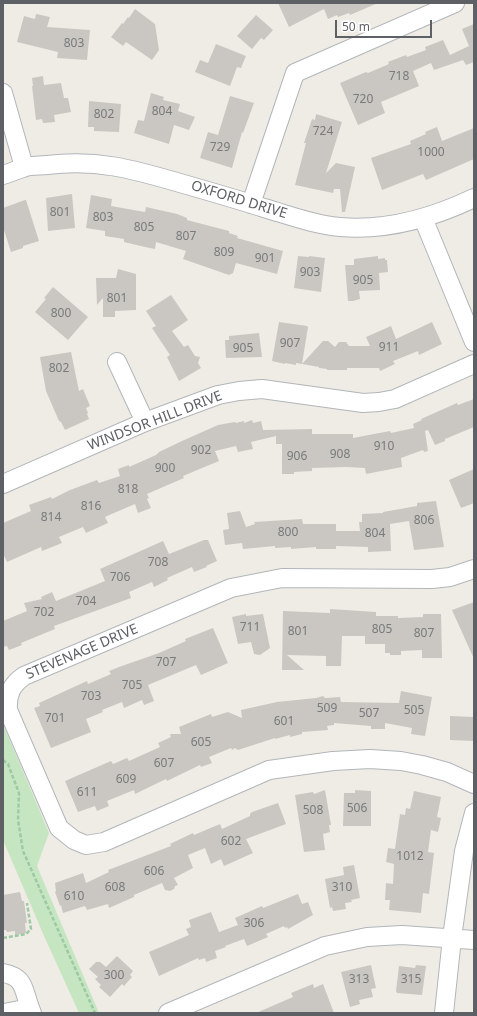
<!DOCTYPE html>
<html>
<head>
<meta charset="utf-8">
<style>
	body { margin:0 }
	#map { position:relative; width:477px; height:1016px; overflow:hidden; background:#efece5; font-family:"Noto Sans",sans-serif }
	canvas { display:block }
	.frame { position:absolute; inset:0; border:4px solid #5d6165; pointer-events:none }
	.scale { position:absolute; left:335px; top:20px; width:97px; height:18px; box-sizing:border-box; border:2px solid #5d6165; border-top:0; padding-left:5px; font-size:12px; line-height:14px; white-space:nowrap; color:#5d6165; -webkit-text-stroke:3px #fff; paint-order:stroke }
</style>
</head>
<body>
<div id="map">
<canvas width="477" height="1016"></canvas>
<div class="frame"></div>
<div class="scale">50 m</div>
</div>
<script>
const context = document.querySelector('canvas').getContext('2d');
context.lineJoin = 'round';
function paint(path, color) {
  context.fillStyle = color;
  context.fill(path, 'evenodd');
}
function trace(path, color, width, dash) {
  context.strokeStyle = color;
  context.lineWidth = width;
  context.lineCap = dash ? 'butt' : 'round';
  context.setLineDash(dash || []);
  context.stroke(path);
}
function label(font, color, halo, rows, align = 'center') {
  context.font = font + ' "Noto Sans",sans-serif';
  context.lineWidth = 3;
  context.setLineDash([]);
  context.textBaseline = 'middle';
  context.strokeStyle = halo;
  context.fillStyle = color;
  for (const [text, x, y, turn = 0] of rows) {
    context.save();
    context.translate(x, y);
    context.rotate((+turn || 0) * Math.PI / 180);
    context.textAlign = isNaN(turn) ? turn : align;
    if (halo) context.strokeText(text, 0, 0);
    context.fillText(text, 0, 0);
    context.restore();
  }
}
const green = new Path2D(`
	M3,724L49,833L37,866L99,1013H79L44,936L3,840Z`);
const building = new Path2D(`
	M278,3H378L350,15L349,13L338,17L337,15L328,19L324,9L289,27Z
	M135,9L155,24L159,50L152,60L126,42L123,46L111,37L122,23L123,24L128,17L129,18Z
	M36,14L50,17L47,27L90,30L87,60L57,58L58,52L17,42L24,16L35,19Z
	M256,15L273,30L264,40L261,38L252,49L237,36Z
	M474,24V62L466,65L463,60L434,70L431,63L413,71L419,86L381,102L385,113L358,125L340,83L366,72L368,73L389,64L388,62L406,55L407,57L426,50L425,47L443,40L450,55L469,46L462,29Z
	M216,44L246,56L241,68L237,67L230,86L195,72L200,60L208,63Z
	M43,76L44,85L61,83L64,98H68L71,112L54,115L55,122L43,123L42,119L36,120L32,86H33L32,78Z
	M151,93L164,97L163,100L180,104L178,111L195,117L189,130L174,125L169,144L134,133L138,120L144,121Z
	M230,96L254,103L243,133L242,132L232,168L200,158L208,132L218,135Z
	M89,101L121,104L119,132L94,131V127H88Z
	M316,114L342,122L326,173L336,163L355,167L345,212H342L340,189H334L333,193L295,185L306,143H304L312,119L315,120Z
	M437,127L442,141L474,128V159L426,180L423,174L382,190L371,158L411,144L410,141L426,134L425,132Z
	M72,194L75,228L48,231L46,198Z
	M91,195L112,199L111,206L145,212L146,207L177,214L187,218V220L229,231V233L238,236L237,238L283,251L277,274L236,263L233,273L229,275L183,259L186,251L156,242L155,249L145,247L124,242V239L105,236V231L86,228Z
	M25,200H26L39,241L23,246V248L11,252L3,227V208Z
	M298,256L309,257V256L325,258L321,292L294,288Z
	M378,256V259L385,258V260H387L388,272L379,273L380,290L359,291L360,299L353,301H348L345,265H354V259Z
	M118,269L136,274V310L115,311V317H103V298L97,305L96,278H116Z
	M53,287L88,317L68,340L35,312L46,299L44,298Z
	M171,295L188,320L172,331L184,347L188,345L195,356L200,357L198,363L201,368L179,381L167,357L170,355L152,328L156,326L146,311Z
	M279,322L307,326L308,327L302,364L296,363V365L285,363V364L272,361Z
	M432,322L442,344L419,355L418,351L393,361L395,364L380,371L379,368H347V370H327V369L319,368V367L302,364L323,341H328L335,347L339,342H346L349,346H370L366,337L391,326L396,339Z
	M259,333L262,357L226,358L225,340H229V336Z
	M71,352L79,391L83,389L90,406L86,408L88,413L87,414L89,419L65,430L61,422L59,421L46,391L40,357Z
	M474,399V427L445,439V441L435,445L428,430L425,431L428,451L424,452L423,450L401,458L402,467L366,474L365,468L346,467L312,468V471L294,472V474H282V444H276V436L251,442L253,449L238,452L236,446L215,451L219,461L183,476L184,478L147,494L149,498L147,499L151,508L138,513L135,504L107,516L105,517L108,523L86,533L83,527L59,537L62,543L42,551L41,547L7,562L3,553V523L31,511L29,505L51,497L52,499L70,490L97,480L99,483L120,476L118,469L129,465V467L156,455L159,452L182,441L218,425L235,422L236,423L244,421V423L252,420L253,423L261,421L263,430L312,429V434H353V438L390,431L391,433L414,428L413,424L422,420L421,419L457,403L458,405Z
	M474,469V503L461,508L449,480Z
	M436,501L444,547L414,550L409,521L390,524L391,551L368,552V547L336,546V549H316V547L291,549V547L275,548V546L243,549L242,543L225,545L223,530L229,529L227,513L240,511L246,527L255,524L254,522L302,519L303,524H336V531H360L359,522H362V514L383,513V512L417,506V503Z
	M204,540H208L217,561L206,566L207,567L194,572L192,567L167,578L168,580L154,587L152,582L129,592L131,598L54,626L55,629L21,643L22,645L9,650L7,646L3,647V621L27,611L24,603L42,599L41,597L52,592L56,601L105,581L100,569L163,541L169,554Z
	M474,602V659L452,610Z
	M330,609L376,612V616H398V618L423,617V614H441L442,658H422V650L401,651V655H390V653H385V644H365V636H342L341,666H326V656L287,655L304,670H282L283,611L330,613Z
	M246,614V616L263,614L270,648L260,655L254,654L251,642L238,644L232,617Z
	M213,628L228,663L201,675L196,665L148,685L154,701L144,705L142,700L124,708L122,702L102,710L103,712L86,719L91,732L51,748L34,708L40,706L39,703L87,681L88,684L111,674L109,671L119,667L159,653L186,641L185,639Z
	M401,691L432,697L425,736L411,734L412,728L385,723V729H371V726L334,723V725L327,726L328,730L302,732V734L290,737V735L275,739V738L238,750L235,748L232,750L231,748L209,757L212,763L201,767L200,765L167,781L166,779L135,794L134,790L107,801L109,806L97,811L95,806L78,812L65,781L111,761L113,764L127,758L129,761L160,747L158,743L171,737L170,734H181L179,727L211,714L212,717L228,712L242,718L241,710L277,702L316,698L323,696L325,698L340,697L341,702L399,703Z
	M450,716L474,717V741L450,740Z
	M325,790L331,825H329L330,832L323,834L325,850L304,852L295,795L313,792L314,794Z
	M355,790L371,791V826H343L344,793H355Z
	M414,791L441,797L437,817L441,818L438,832L431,830L428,852L434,853L429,894L423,893L421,913L389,910L390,900H385L386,883L393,884L394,864L386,862L388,848L395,849L400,814L405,815L406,808L410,809Z
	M278,803L286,824L246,839L253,853L224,866L221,859L211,864L205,848L188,855L193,868L174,878L178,885L175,886L174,889L170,891L165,890L162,883L134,895V897L109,908L108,904L87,910L85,906L63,913L61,905L60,906L55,892L56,891L55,883L83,873L86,883L109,872L108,870L171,846L170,844L193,833L194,835L220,824L222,829L250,816V814L252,812Z
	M354,865L360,898L351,900L352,902L345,903L346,909L333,911L332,907L330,908L325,879L344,875L343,867Z
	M20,892L22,901H24L27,923H25L26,933L15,935V931L7,932L6,930H3V895Z
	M298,894L302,904L308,902L313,915L288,929L287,927L285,928L284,926L266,934L268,937L247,946L244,939L225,946L226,947L215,951L217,958L206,962L205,958L199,960L198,958L159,976L149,952L189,935L186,929L191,927L189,920L211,912L219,932L238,925L235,918L262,906L263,908Z
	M117,956L133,971L130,975L132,977L124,986L122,984L110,997L99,987L101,985L95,979L98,977L89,969L96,962H100L106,967Z
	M371,965L376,988L371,989L373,997L359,1000L360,1004L350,1007L341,972Z
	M416,965L426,966L422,995L397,993L396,991L399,966L415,968Z
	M313,984L314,988L323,984L334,1013H256L293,997L291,993Z`);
const path = new Path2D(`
	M3,760L8,764L19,793L18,820L23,851L95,1013
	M3,938L26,934L31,929L27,903`);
const minor = new Path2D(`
	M3,93L24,167
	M3,175C10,173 16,170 23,168C30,165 39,166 47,165C97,159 132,169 180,183C208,191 236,199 264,208C289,215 314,225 340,227C386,231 432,218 474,198
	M251,204L295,73L455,3
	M423,218L474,342
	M117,362L145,422
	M3,484L145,422L218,395L239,391L262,389L363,403L379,402L395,399L474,364
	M474,569L450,577L432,579L282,578L231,588L24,676C11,685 7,695 8,710L59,828L74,840L86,845L104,842L269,770L333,761L370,759L401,761L422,765L447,772L474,784
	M3,973C25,977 23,989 30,1008
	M4,1013L30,1008L32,1013
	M168,1013L325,946L367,937L402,935L474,940
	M444,1013L452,938L464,851L474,813`);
const numberNames = [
	["803",74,44],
	["718",399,77],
	["720",363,100],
	["804",162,112],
	["802",104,115],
	["724",323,132],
	["729",220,148],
	["1000",431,153],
	["801",60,213],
	["803",103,218],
	["805",144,228],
	["807",186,237],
	["809",224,253],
	["901",265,259],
	["903",310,273],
	["905",363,281],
	["801",117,299],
	["800",61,314],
	["907",290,344],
	["911",389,348],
	["905",243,349],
	["802",59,369],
	["910",384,447],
	["902",201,451],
	["908",340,455],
	["906",297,457],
	["900",165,469],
	["818",128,490],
	["816",91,507],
	["814",51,518],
	["806",424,521],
	["800",288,533],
	["804",375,534],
	["708",158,563],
	["706",120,578],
	["704",86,602],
	["702",44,613],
	["711",250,628],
	["805",382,630],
	["801",298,632],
	["807",424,634],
	["707",166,663],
	["705",132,686],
	["703",91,697],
	["509",327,709],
	["505",414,711],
	["507",369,714],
	["701",55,719],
	["601",284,722],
	["605",201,743],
	["607",164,764],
	["609",126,780],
	["611",87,793],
	["506",357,809],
	["508",313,811],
	["602",231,842],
	["1012",410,857],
	["606",154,872],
	["608",115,888],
	["310",342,888],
	["610",74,897],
	["306",254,924],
	["300",114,976],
	["313",359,980],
	["315",411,980]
];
const streetNames = [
	["OXFORD DRIVE",239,200,17],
	["WINDSOR HILL DRIVE",155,421,-21],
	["STEVENAGE DRIVE",82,652,-23]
];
paint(green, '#c6e6c2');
paint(building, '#cac7c2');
trace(minor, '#b2b6ba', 20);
trace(path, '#9dc9a4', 2.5, [4, 2]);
trace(minor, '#fff', 18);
label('12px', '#787a7c', null, numberNames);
label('14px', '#5d6165', '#fff', streetNames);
</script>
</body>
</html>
